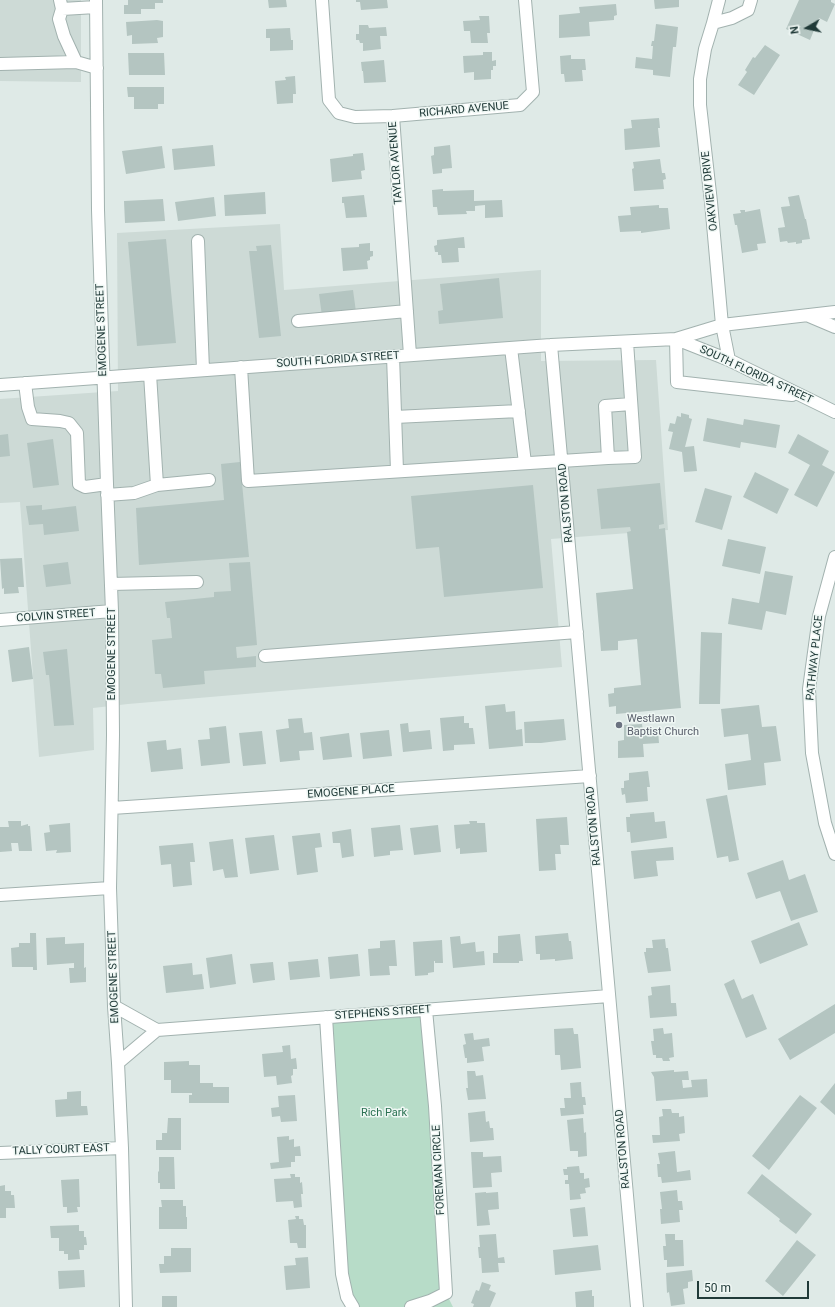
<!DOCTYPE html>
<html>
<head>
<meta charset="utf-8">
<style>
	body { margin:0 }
	#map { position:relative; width:835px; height:1307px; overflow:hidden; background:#dfeae7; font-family:Roboto,sans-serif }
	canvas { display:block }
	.north { position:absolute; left:787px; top:8px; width:40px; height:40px; -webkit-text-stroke:3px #eff7f4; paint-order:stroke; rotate:261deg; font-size:11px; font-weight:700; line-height:16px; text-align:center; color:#203a38 }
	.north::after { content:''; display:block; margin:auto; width:14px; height:18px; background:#203a38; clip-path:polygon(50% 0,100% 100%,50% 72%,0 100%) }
	.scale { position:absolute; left:697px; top:1281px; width:112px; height:18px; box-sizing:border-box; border:2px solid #203a38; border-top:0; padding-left:5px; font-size:12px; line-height:14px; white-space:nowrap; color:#203a38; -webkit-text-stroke:3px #eff7f4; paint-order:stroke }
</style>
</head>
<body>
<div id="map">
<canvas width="835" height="1307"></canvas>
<div class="north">N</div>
<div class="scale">50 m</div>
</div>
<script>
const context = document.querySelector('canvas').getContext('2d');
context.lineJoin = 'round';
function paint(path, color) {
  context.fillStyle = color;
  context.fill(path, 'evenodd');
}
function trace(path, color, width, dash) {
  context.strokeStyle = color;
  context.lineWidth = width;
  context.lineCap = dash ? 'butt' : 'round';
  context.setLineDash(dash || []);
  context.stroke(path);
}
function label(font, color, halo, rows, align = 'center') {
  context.font = font + ' Roboto,sans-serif';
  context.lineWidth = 3;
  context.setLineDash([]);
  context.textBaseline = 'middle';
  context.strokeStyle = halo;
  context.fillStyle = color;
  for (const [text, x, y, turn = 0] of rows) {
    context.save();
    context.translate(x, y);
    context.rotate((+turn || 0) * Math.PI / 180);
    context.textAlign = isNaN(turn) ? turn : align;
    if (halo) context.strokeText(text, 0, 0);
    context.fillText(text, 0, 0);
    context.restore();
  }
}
const built = new Path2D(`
	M0,0H81V82L0,81Z
	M280,224L284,290L541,270V361L656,360L668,530L551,539L562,667L128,704L93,708L94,750L39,757L20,502L0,503V399L118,391L117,233Z`);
const green = new Path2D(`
	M426,1010L446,1293L453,1307H353L347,1297L326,1017Z`);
const building = new Path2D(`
	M128,0H163V3H155V9H141V14H124V5H128Z
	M268,0H286L287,7L269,8Z
	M356,0H387L388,8L361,10L360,2H356Z
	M654,0H679V7L655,9Z
	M799,0H831V2L835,4L827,22L819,18L810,40L786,29Z
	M616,4L617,15L614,16V20L589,22L590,36L559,38V15L580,13L579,7Z
	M479,16H489L490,33H487L488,43H471L470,31H464L463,21L480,20Z
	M157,20L163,21V37L157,38L158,43L132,44V35L127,36L126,22Z
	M656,24L678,27L676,47H673L670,77L653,75V70L635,68L636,57L652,59L653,46H651L652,41H654Z
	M359,25H368L369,28L386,27L387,36H380L381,49L363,51V43H360L359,40H356V34H359Z
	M290,28L291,40H293V50L270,51V38H266V29Z
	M765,45L780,55L754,95L738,85L747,72L745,70L753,57L755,58Z
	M483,52H492V61L496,60V66H493V70H491V79L474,80V72L464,73L463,56L483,55Z
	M128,53H164L165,75H129Z
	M571,55V59H585L586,70H582L583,81L565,82L564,74H561L560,56Z
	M384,60L386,82L364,83L363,71H362L361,62Z
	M295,76L296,94H293V103L277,104L275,81L286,80L285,77Z
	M127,87H164V104H158V109H134V97H128Z
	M659,118L660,128H658L660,147L625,150L624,129L632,128L631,120Z
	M213,145L215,166L174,170L172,149Z
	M450,145L452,168L442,169V173L433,174L431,156L434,155V147Z
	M162,146L165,168L126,174L122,151Z
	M363,153L365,170L361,171L362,179L332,182L330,159L353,156V154Z
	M660,159L662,173H665L666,179L663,180L664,189L634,191L632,169L634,168L633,162Z
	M443,189V191L474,190V201L502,200L503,217L485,218V205L475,206V211H466L467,214L438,215L437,207H433L432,190Z
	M265,192L266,214L225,216L224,195Z
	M364,195L367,217L346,218L344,203H342V197Z
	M799,195L805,219H806L810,239L802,240V243L796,244V242L788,243L787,241L780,242L778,228L785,227L781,207L790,206L788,197Z
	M214,197L216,216L178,221L175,202Z
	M163,199L165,221L125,223L124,201Z
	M659,205V208H668L670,229L641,233V231L620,232L618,216L631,215L630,207Z
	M760,209L766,243L757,244L758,250L742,253L737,225H735L733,214L741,213L740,210H745V212Z
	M464,237L465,248H458L459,262L442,263L441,255H438V252H435L434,246L437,245V240Z
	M166,239L176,343L137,346L128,242Z
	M370,243V251H373V256L370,257V260L367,261L368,269L343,271L341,248L359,247V244Z
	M271,245L281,336L259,338L249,251H257L256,246Z
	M499,278L503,318L439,324L438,311L443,310L440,284Z
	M353,290L356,312L322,316L319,294Z
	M681,413L689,415V418L692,419L685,447L694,446L697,471L684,472L682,452L669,449L673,432L668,431L670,423L675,424L677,416L681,417Z
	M707,418L743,425L744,419L780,425L776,448L741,442L740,448L703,441Z
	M8,434L10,456L0,457V435Z
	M798,434L829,451L822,465L835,472L817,507L794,495L810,465L788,453Z
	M53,439L59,485L33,488L27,443Z
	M240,462L249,557L139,565L136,508L224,500L221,464Z
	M755,472L789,489L777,514L743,497Z
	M660,483L664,524L659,525V529L665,528L681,708L616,714V706L609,707L608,694L614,693V688L641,685L637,639L618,641V650L601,651L596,593L633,589L627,532L631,531L630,527L601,529L597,489Z
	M533,485L543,588L444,597L439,547L416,549L411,496Z
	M705,488L732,496L722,530L695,522Z
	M42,505V510L76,506L79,531L44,535L43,524L29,525L26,506Z
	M728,539L766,547L760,574L722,566Z
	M22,558L24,587H18L19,593L4,594V588L2,589L0,559Z
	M68,562L71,584L46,587L43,565Z
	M250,562L257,645L236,647L237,658L256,656V667L204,671L205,684L163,688L161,674H155L152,640L172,638L170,618H167L165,602L214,597V592L231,591L229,563Z
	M765,571L793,576L786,615L766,611L762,630L728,624L732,598L759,603Z
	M701,632L722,633L720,704H699Z
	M29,647L33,679L12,682L8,650Z
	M67,649L74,725L54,726L49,675H46L43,652Z
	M505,704L506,712L515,711L516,730L522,729L523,746L489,749L485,706Z
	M759,705L762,727L776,726L781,761L764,763L766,785L728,790L725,764L751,760L748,734L724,737L721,709Z
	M464,716V723H469V728H473L475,744L454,745V750L443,751L440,718Z
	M302,718L304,733L312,732L314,750L299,751L300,760L280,762L276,730L289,728L288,719Z
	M564,719L566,740L541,743H525L524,722Z
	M408,723L409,732L430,730L432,749L403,752L400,724Z
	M642,724L643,731L658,730L659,743L643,744L644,757L618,758V741L624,740V725Z
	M226,726L230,763L201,766L198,740L210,739L209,728Z
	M389,730L392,756L363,759L360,733Z
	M262,731L266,764L243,766L239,733Z
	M349,733L352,757L323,760L320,737Z
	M166,740L167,750L181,748L183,769L151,772L147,742Z
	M648,771L650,787H647L648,801L626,803L625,794L622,795L621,788H624V781L629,780V773Z
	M727,795L739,860L729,862L728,856L717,858L706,799Z
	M654,812L655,822L665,821L667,838L631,843L630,832H627L626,817H630V814Z
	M567,817L569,845H560L561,854H555L556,870L539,871L536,819Z
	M8,821H21V826L28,824V826H30L32,851H19L18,843H11L12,851L0,852V827H9Z
	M469,821H477V823H485L487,852L460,854V848L456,849L454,825L470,824Z
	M70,823L71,852L56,853L57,850L46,851L44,833L50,832L49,825Z
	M400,825L403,850L390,851V855L374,857L371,828Z
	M438,825L441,852L414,855L410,828Z
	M351,829L354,856L342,858L340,843H333L332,832Z
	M320,833L322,847L315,848L318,872L297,875L292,836Z
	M274,835L279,870L250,874L245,838Z
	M233,839L238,877L225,878L223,869L213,871L209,842Z
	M193,843L195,862H190L192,885L173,887L171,864L161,865L159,846Z
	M673,847L674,860L656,861L658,876L634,879L631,851Z
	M783,860L789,880L805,874L818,912L791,921L780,891L756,899L747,873Z
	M799,922L808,945L760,964L751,941Z
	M30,933H36L37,970H33V967H12L11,948L19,947V943H30Z
	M568,933L569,941H571L573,959L555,961V959L540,960V954H536L535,936Z
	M520,934L523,961H519V963H493V953H498V936Z
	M460,936L461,944L475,942L476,952L484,951L485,965L453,968L450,937Z
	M65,937V944L84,943V968L86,967V982L70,983L69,968H74V963L47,965L46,938Z
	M665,939L666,948H668L671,971L648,973L644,952H646V948H653L652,940Z
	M395,940L397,966H389L390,975L370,976L368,949L380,948V941Z
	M442,940L443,963H435V961H434V972L428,973V975L415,976L413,942Z
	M232,954L236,984L210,988L206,958Z
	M358,954L360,976L330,979L328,957Z
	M318,959L320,977L290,980L288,962Z
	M273,962L275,980L253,983L250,964Z
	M192,963L193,975L202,974L204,989L166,993L163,966Z
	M734,979L742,999L753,994L767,1029L746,1038L724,984Z
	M670,985L671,1003H676L677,1016L650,1018L648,996L652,995L651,987Z
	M835,1004V1033L790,1060L778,1039Z
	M573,1028L574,1034H578L581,1068L561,1070L560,1055H555L554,1029Z
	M663,1028L664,1034L672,1033L674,1057L669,1058L670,1061H663L662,1058H656V1055H653L651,1041H654L653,1029Z
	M473,1033L474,1040L489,1038L490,1046L482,1047L484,1061L467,1063V1058H465L463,1045L466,1044L464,1034Z
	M290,1045L291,1059L296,1058L297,1067V1069H293V1075L291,1076L292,1083L277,1085L276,1076L264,1077L262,1054L283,1052L282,1046Z
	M189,1061V1065H200V1083H213V1087H229V1103H189V1095H192V1093H171V1080H164V1062Z
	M674,1070V1072L688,1071L689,1080H682L683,1088L692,1087L691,1080L707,1079L708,1097L656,1101L654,1077L651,1072Z
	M467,1071H475L476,1076L483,1075L486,1099L468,1100L466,1088H468Z
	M581,1082L582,1097H585L586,1105H583L584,1114L561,1116L560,1108H565L564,1098H571L570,1083Z
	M835,1083V1115L820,1102Z
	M81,1091V1106H87L88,1115L56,1117L55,1100L67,1099V1092Z
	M295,1095L297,1121L281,1122L280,1116L272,1117L271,1108L279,1107L278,1096Z
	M800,1095L817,1108L769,1170L752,1156Z
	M662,1109H671L672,1113H679V1117L684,1116L685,1133L679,1134L680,1141L653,1143L652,1135H660L659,1117L663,1116Z
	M485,1111L486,1122L489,1121L490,1128H493L494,1140L470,1142L468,1113Z
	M168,1118H181V1150H156V1140H162V1133H167Z
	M583,1118L584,1133L586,1132L587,1156L578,1157V1151H570L567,1120Z
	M289,1136V1140L294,1139V1147L300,1146L301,1156H295V1162H291V1167L271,1169L270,1163L279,1162L277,1137Z
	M675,1151L677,1172L690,1170L691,1180L662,1183L661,1177H658L657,1164H660L658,1153Z
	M471,1152H483V1157L501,1156L502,1172L491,1173L492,1187L473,1188Z
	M159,1157H174L175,1189H160V1183H158V1172L159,1171Z
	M579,1166L580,1173H584V1179L589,1178L590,1187L585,1188L586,1193L580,1194L581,1199L570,1200L569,1184H565V1180H568V1175H564L563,1169H567V1167Z
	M290,1174H295V1177H300V1183L302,1182L303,1194H301L302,1207L294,1208L293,1201L276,1202L274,1179L291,1178Z
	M762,1174L812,1214L796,1234L779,1221L780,1219L747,1193Z
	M79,1179L80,1207H77L78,1212L67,1213V1207H63L61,1180Z
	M5,1185V1191H11V1195H14L15,1208H6V1218H0V1186Z
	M677,1190L678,1201H682L683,1210H679L680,1222L661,1224L660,1209H662L660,1192Z
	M486,1192V1193L498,1192L499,1209L488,1210L490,1225L477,1226L475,1193Z
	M161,1200H183V1206H186V1217H187V1229H159V1207H162Z
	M585,1207L588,1236L573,1237L570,1209Z
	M295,1216H299V1219H303L304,1225H306V1248H298L297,1243H290L288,1220L296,1219Z
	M79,1225V1231H84V1237H86L87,1245H84V1250H79L80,1259L68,1260V1254H64V1251H59V1238H51L50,1226Z
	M496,1234L498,1258L504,1257L505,1263H498L499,1272L482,1273L481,1258H479L478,1247H480L479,1235Z
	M665,1234H675V1240H683L684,1266L667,1267V1260H664L663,1246H666Z
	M797,1240L816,1255L783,1296L765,1281Z
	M598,1245L601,1270L555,1275L553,1250Z
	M171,1248H191V1272L160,1273L159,1264H164V1256H171Z
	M308,1257L310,1288L286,1290L284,1266L296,1265L295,1258Z
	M84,1270L85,1287L59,1289L58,1271Z
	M692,1270L693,1281L688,1282V1288L683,1289L685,1304L671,1306L669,1292L667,1293L666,1273Z
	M482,1282L491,1285L489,1290L496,1293L490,1307H473L474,1304L471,1303L476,1290L479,1291Z
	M592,1290V1296H594V1307H576L575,1292Z
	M162,1296H177V1307H162Z`);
const minor = new Path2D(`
	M60,0L62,9L96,7
	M96,0L98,210L107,484L112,611L113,735L110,888L114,1006L118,1063L122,1148L126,1307
	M322,0L329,100L339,113L355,117L393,116L410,355
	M62,9L59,19L64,36L76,62L97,68
	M713,23L719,0
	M0,64L76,62
	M393,116L520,105L533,92L525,0
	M198,241L203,370
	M809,316L835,327
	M298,321L407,311
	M676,339L729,360L835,412
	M676,339L677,382L792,395
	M627,342L635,457L608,458L605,406L631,404
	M551,345L637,1307
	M511,348L525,463
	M393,356L397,471
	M729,360L722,325L711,202L700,105V79L705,49L713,23L732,18L748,10L751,0
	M241,367L248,481L608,458
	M150,374L157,485
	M25,383L28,407L32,419L60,421L69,423L77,433L79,484L85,487L107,484
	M0,385L551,345L676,339L722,325L835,312
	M395,417L519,411
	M107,495L134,493L157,485L209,480
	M835,557L819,616L809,689L812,753L825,823L835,854
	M111,584L197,582
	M0,620L112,611
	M265,656L577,632
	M112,808L590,776
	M0,895L110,888
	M114,1006L157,1030L609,996
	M326,1017L342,1274L347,1297L353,1307
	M118,1063L157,1030
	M0,1153L122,1148
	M411,1307L430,1301L446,1293L435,1106L426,1010`);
const markers = [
	[619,725,4,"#6b7280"]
];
const streetNames = [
	["RICHARD AVENUE",464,110,-5],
	["TAYLOR AVENUE",396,163,-94],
	["OAKVIEW DRIVE",710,191,-96],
	["EMOGENE STREET",102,330,-92],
	["SOUTH FLORIDA STREET",338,360,-4],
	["SOUTH FLORIDA STREET",756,375,25],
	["RALSTON ROAD",566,503,-95],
	["COLVIN STREET",56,616,-4],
	["EMOGENE STREET",112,654,-90],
	["PATHWAY PLACE",815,658,-84],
	["EMOGENE PLACE",351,792,-4],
	["RALSTON ROAD",594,826,-95],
	["EMOGENE STREET",114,977,-92],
	["STEPHENS STREET",383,1013,-4],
	["RALSTON ROAD",623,1149,-95],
	["TALLY COURT EAST",61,1150,-2],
	["FOREMAN CIRCLE",439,1170,-93]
];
const worshipNames = [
	["Westlawn",627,719],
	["Baptist Church",627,732]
];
const parkNames = [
	["Rich Park",384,1113]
];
paint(built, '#cddad6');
paint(green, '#b7dcc8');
paint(building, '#b4c5c1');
trace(minor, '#a2b2af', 14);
trace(minor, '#fff', 12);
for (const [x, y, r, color] of markers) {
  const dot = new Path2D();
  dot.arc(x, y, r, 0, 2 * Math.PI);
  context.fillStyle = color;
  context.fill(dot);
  trace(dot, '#eff7f4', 1.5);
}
label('11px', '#203a38', '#eff7f4', streetNames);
label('11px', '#5b616d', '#eff7f4', worshipNames, 'left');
label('11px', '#2a7152', '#eff7f4', parkNames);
</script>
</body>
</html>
